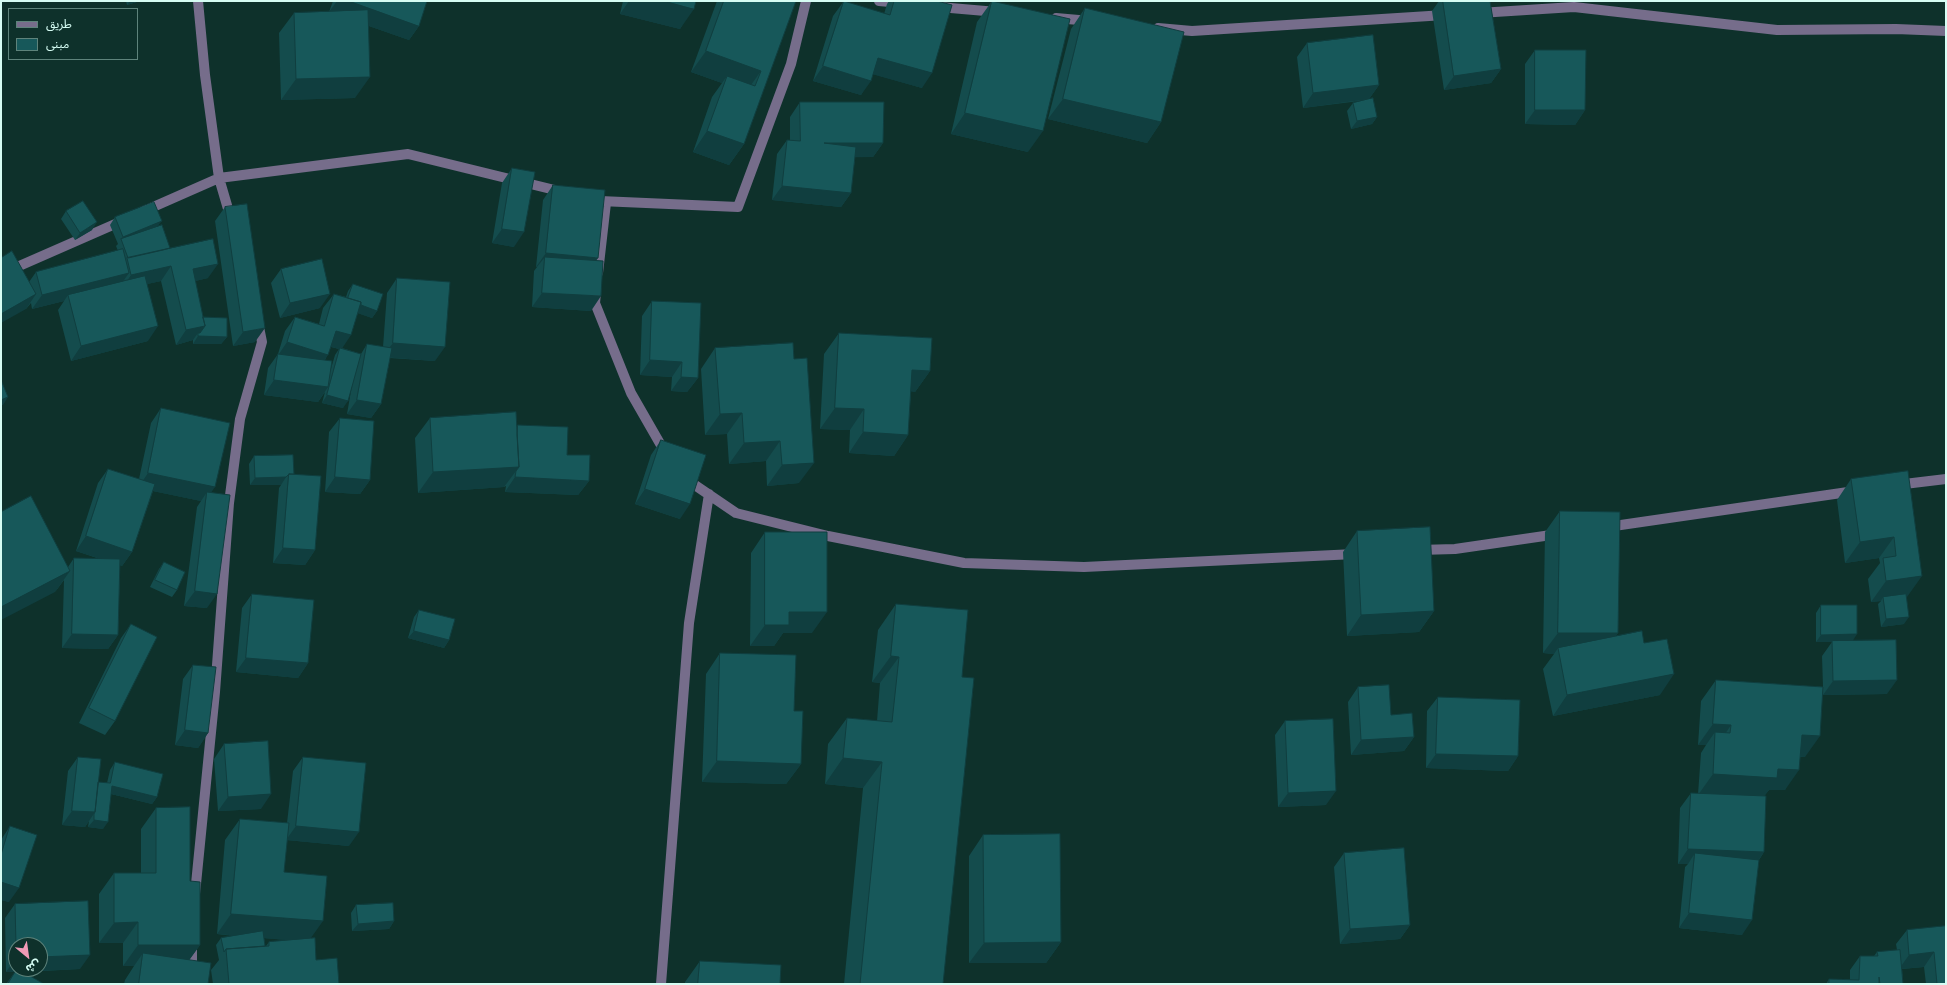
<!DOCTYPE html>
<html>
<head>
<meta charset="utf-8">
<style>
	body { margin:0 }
	#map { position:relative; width:1947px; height:985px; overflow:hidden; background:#0e312b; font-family:Merriweather,"Noto Sans Arabic",serif }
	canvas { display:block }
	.frame { position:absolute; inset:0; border:2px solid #d6fdf4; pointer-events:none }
	.legend { position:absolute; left:8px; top:8px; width:130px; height:52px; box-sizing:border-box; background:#0e312b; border:1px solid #5e837b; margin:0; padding:5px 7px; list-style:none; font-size:12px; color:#d6fdf4 }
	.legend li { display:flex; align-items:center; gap:8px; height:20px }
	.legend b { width:20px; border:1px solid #5e837b }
	.north { position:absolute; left:8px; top:937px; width:40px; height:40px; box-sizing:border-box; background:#0e312b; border:1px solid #5e837b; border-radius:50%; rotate:151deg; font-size:11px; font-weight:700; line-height:16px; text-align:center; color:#d6fdf4 }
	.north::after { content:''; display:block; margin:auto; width:14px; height:18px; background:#f09ab6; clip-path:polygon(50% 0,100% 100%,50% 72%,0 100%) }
</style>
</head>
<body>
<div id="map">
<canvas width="1947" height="985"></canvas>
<div class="frame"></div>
<ul class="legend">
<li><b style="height:5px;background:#766d8b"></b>طريق</li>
<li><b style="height:11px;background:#17585a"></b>مبنى</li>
</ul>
<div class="north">ش</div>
</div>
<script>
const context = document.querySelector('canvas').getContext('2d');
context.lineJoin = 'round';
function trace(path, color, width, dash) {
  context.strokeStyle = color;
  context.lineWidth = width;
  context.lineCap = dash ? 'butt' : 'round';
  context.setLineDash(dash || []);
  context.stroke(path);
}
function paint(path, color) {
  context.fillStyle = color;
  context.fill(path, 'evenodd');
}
const minor = new Path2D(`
	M198,1L205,75L219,178L231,219
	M879,1L901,3
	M939,7L997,12
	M1479,13L1574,7L1777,30L1896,29L1946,31
	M1056,18L1090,21
	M1158,28L1192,31L1445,15
	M600,201L738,207L791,64L806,1
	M144,211L219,178L408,154L563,192
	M598,273L606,203
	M1,274L122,221
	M596,293L595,303L631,393L666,454
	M686,479L736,513L828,536L964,563L1084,567L1355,554
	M1896,485L1946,479
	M1607,527L1855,491
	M1419,550L1455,549L1558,534
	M195,894L215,692L229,503L240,419L262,342L258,322
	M192,984V944
	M661,984L689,623L709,494`);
const wall = new Path2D(`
	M126,1H140L127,5Z
	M333,1H427L419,26L409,40L369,26L355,98L281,100L279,33L294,13L329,12Z
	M623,1H696L680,29L620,14Z
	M717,1H796L744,144L729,165L693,152L712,97L722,83L691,72Z
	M844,1L884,14L887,4L889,1H937L922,88L873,74L861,95L813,81L833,16Z
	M992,1L1028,152L951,134L977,22Z
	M1439,1H1490L1501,69L1491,83L1444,90L1432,11Z
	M1085,8L1161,122L1147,143L1048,119L1071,29Z
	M1307,43L1379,85L1369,99L1377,117L1372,124L1351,129L1347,111L1353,103L1367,100L1303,108L1297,57Z
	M1535,50L1585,110L1575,125L1525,124V64Z
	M800,102L883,143L873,157H855L851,193L841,207L772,200L777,154L787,140H790V117Z
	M512,168L514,247L492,243L502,183Z
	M553,185L596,260L591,311L532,307L534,271L537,267H536L543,200Z
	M225,207L255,342L233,346L215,221Z
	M66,211L92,230L75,240L61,219Z
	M115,217L158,227L169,249L208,278L195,281L203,317L227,337L221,344H193V340L176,345L161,281L147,284L148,341L71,361L58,310L64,301L32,309L31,303L26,309L29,282L36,272L118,251L116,246L118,244L110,225Z
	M281,269L320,308L280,318L271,283Z
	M397,278L435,361L390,358L381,404L371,418L347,414L352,385L343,408L322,403L325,392L318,402L264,395L268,368L278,354L285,331L295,317L319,324L323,308L334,294L346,297L348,291L353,284L377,311L372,318L358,313L342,348L361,354L367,344L383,347L387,293ZM331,347L339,349L335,355L330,372L325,360Z
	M652,301L698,378L687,392L671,391L672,377L640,375L642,316Z
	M839,333L930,371L915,392L911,391L908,435L894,456L849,453L850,430L820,429L824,354Z
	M715,348L794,359L799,483L767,486L766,461L729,464L727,434L705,435L701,369Z
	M161,408L211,493L207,608L184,606L197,507L201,501L153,491L132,552L122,566L120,565L118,635L108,649L62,648L64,580L55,592L68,567L74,558L100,559L76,551L98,483L108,469L139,479L151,423Z
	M340,418L370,480L360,494L325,492L329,432Z
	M430,418L517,426L518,425L589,481L578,495L505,492L506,486L504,487L418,493L415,438Z
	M661,440L680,519L635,504L651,455Z
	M254,456L294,474L315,550L305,565L273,563L279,488L281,485H250L249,464Z
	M1908,471L1907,597L1904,624L1881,627L1878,604L1881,601L1871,602L1868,579L1880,563L1879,558L1845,563L1837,500L1851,479Z
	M1560,511L1618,633L1615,636L1644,643L1660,695L1553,716L1543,669L1554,654L1543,653L1545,532Z
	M1357,531L1434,611L1419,632L1347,636L1343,552Z
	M765,532L812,633H783L774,646H750L751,553Z
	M164,562L177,590L172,597L150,587L159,569Z
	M252,594L308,663L298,678L236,672L242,608Z
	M896,604L962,677L943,984H844L863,788L825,784L828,744L847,718L877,721L880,683L872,682L878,630Z
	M1821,605L1853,641L1887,694L1823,695V687L1805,757H1800L1785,790H1769L1764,796V852L1759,860L1742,935L1679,928L1685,867L1688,864H1678L1680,808L1691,793L1698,794L1701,753L1706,745H1698L1701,701L1716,680L1823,687L1822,656L1832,642H1816V613Z
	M419,610L449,640L444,648L408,638L414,617Z
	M131,624L115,721L105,735L79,723L121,638Z
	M720,653L801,764L786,784L702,782L706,674Z
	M193,665L208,733L198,748L175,745L183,679Z
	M1358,687L1414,737L1404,751L1351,755L1348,702Z
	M1438,697L1518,756L1508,771L1426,768L1427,711Z
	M1285,721L1326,805L1278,807L1275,735Z
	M224,744L261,809L218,811L214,759Z
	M78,757L98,782L107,783L110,770L115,762L157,797L152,804L111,794L103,829L88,827L89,821L85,827L62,825L68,771Z
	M303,757L349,846L287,840L284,872L311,938L316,960L339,984H213L211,970L219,960L216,945L221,938L234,936L217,934L225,840L240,819L287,823L293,771ZM264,938L288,940L269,942L266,946H265Z
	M156,808L190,881L200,945L189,960L208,984H124L125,980L134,966H123V943H99V894L114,873H141V829Z
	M10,826L9,902L1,900V840Z
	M983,835L1061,942L1046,963H969V856Z
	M1344,853L1410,925L1400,939L1340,944L1334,867Z
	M15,904L80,969L23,972L44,984H6L15,972H6L5,918ZM16,945L40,969H16Z
	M356,905L394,921L389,929L352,931L351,913Z
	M1946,926V984H1926L1924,967L1902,969L1903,984H1826L1829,979L1850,980V970L1860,956H1874L1877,952L1897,950L1896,944L1907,930Z
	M700,961L780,984H685V982Z`);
const shadedWall = new Path2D(`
	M130,1H140L127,5Z
	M337,1H349L419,26L409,40L329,12Z
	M629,1H664L694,9L680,29L620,14Z
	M706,51L761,71L746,92L727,76L722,83L691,72Z
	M878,58L932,73L922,88L868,73Z
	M823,66L871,81L861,95L813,81Z
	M1501,69L1491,83L1444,90L1454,76Z
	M370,77L355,98L281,100L296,79Z
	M1379,85L1369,99L1303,108L1313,93Z
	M1063,99L1161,122L1147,143L1048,119Z
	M1535,110H1585L1575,125L1525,124Z
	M965,113L1043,131L1028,152L951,134Z
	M1377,117L1372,124L1351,129L1357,121Z
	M707,131L744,144L729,165L693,152Z
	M824,143H883L873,157L814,158Z
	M782,186L851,193L841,207L772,200Z
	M162,221L156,228L121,239L123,237Z
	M97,222L92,230L75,240L80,233Z
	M502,229L524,232L514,247L492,243Z
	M546,253L598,258L588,272L545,257L537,267H536Z
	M218,264L208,278L183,284L193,269Z
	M171,266L161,281L121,290L131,275Z
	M129,273L119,287L68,295L64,301L32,309L42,295Z
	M542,293L601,296L591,311L532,307Z
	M36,294L26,309L1,323V314Z
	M330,294L320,308L280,318L290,303Z
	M347,300L377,311L372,318L342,308Z
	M158,326L148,341L71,361L81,346Z
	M205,326L198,336V333L193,340L176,345L186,330Z
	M265,328L255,342L233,346L243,332Z
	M336,331L351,335L341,350L340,348L339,349L325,345Z
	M198,336L227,337L221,344H193Z
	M287,342L328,355L318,369L277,357Z
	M393,343L445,347L435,361L382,357Z
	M650,360L682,362L672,377L640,375Z
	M912,370L930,371L915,392L897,390Z
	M681,377L698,378L687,392L671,391Z
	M274,380L328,387L318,402L264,395Z
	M327,395L348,401L343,408L322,403Z
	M8,397L3,405H1V400Z
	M357,400L381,404L371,418L347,414Z
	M835,408L864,409L850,430L820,429Z
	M742,413L727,434L705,435L720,414Z
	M863,432L908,435L894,456L849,453Z
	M780,441L766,461L729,464L744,443Z
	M814,463L799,483L767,486L782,465Z
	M519,467L504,487L418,493L433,472Z
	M148,473L215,487L206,500L207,492L201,501L138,488Z
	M286,477L281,485H250L255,478Z
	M335,477L370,480L360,494L325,492Z
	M515,477L589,481L578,495L505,492Z
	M645,489L690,504L680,519L635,504Z
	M86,536L132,552L122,566L76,551Z
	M1894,537L1879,558L1845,563L1860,542Z
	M283,548L315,550L305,565L273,563Z
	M70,571L55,592L1,620V607Z
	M1922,576L1907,597H1883L1881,601L1871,602L1886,581Z
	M195,591L217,594L207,608L184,606Z
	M1434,611L1419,632L1347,636L1361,615Z
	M789,612H827L812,633H783L774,646H750L765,625Z
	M1909,617L1904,624L1881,627L1886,619Z
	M414,631L449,640L444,648L408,638Z
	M1558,633H1618L1603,654L1558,648L1554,654L1543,653Z
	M72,634L118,635L108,649L62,648Z
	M1857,634L1852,642H1816L1821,635Z
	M891,656L899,657L880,683L872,682Z
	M246,658L308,663L298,678L236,672Z
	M1674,674L1660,695L1553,716L1567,695Z
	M1897,680L1887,694L1823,695L1833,681Z
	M1713,724L1731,725L1717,746L1715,732L1706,745H1698Z
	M185,730L208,733L198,748L175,745Z
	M1802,735L1820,736L1805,757L1787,756Z
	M1414,737L1404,751L1351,755L1361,740Z
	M1436,754L1518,756L1508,771L1426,768Z
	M843,758L882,762L863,788L825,784Z
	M717,761L801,764L786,784L702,782Z
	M1778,769L1799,770L1785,790H1769L1762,799L1698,795L1713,774Z
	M112,786L157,797L152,804L107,793Z
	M1336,791L1326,805L1278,807L1288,793Z
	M271,794L261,809L218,811L228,797Z
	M72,811L95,812L85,827L62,825Z
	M94,820L108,822L103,829L88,827Z
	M296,826L359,832L349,846L286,840Z
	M1688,849L1764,852L1754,867L1695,853L1688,864H1678Z
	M1,882L19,888L9,902L1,900Z
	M1689,913L1752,920L1742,935L1679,928Z
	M231,914L323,921L308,942L217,934Z
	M394,921L389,929L352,931L358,924Z
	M138,922L123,943H99L114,923Z
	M1410,925L1400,939L1340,944L1350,929Z
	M1061,942L1046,963H969L984,943Z
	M138,945H200L185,966L143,953L134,966H123Z
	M1934,952L1924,967L1899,969L1909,955Z
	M90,955L80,969L15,972L17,969H40V957Z
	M16,958V969H17L15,972H6Z`);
const building = new Path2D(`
	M349,1H427L419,26Z
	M664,1H696L694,9Z
	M724,1H796L744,144L707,131L727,76L755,86L761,71L706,51Z
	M844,1L890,15L894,1H937L952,5L932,73L878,58L871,81L823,66Z
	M992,1L1070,19L1043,131L965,113Z
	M1443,1H1490L1501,69L1454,76Z
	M1085,8L1184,32L1161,122L1063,99Z
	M368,10L370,77L296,79L294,13Z
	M1373,35L1379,85L1313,93L1307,43Z
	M1535,50H1586L1585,110H1535Z
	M1373,98L1377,117L1357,121L1353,103Z
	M800,102H884L883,143H824L856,147L851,193L782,186L787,140L800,141Z
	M512,168L535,172L524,232L502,229Z
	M553,185L605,190L598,258L546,253Z
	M83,201L97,222L80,233L66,211Z
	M154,202L162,221L123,237L115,217Z
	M247,204L265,328L243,332L225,207Z
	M162,225L170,248L163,250L128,258L121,239Z
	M213,239L218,264L193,269L205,326L186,330L171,266L131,275L127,258Z
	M123,249L129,273L42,295L36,272Z
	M12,251L36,294L1,314V258Z
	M545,257L603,261L601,296L542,293Z
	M322,259L330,294L290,303L281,269Z
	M145,276L158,326L81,346L68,295Z
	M397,278L450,282L445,347L393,343Z
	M353,284L383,294L377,311L361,305V302L348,298Z
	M334,294L361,302L351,335L336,331L328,355L287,342L295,317L324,326Z
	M652,301L701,303L698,378L681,377L682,362L650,360Z
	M203,317L227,318V337L198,336V333H200L205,326Z
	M839,333L932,338L930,371L912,370L908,435L863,432L864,409L835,408Z
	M793,343L794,359L807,358L814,463L782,465L780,441L744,443L742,413L720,414L715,348Z
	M367,344L392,348L381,404L357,400Z
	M340,348L361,354L348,401L327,395Z
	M278,354L332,361L328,387L274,380Z
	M1,380L8,397L1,400Z
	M161,408L230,423L215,487L148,473Z
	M516,412L519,467L433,472L430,418Z
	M340,418L374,421L370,480L335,477Z
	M518,425L568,427L567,455H590L589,481L515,477L516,471L519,467L517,435Z
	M661,440L706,455L690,504L645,489Z
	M293,455L294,474H289L286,477L255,478L254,456Z
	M108,469L155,484L132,552L86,536Z
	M1908,471L1922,576L1886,581L1883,558L1896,556L1894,537L1860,542L1851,479Z
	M289,474L321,476L315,550L283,548Z
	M207,492L230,495L217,594L195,591Z
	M31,496L70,571L1,607V512Z
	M1560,511L1620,512L1618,633H1558Z
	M1430,527L1434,611L1361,615L1357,531Z
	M765,532H827V612H789V625H765Z
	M74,558L120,559L118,635L72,634Z
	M164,562L185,572L177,590L155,580Z
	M252,594L314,600L308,663L246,658Z
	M1906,594L1909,617L1886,619L1883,597Z
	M896,604L968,610L962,677L974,678L943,984H860L882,762L843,758L847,718L892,722L899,657L891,656Z
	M1821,605H1857V634L1821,635Z
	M419,610L455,619L449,640L414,631Z
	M131,624L157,637L115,721L89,708Z
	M1642,631L1644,643L1667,639L1674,674L1567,695L1558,648Z
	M1896,640L1897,680L1833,681L1832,641Z
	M720,653L796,655L794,711H803L801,764L717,761Z
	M193,665L216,667L208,733L185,730Z
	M1716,680L1823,687L1820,736L1802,735L1799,770L1778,769L1777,778L1713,774L1715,732L1730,733L1731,725L1713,724Z
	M1389,685L1391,715L1412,713L1414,737L1361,740L1358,687Z
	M1438,697L1520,700L1518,756L1436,754Z
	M1333,719L1336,791L1288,793L1285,721Z
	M268,741L271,794L228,797L224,744Z
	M78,757L101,759L95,812L72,811Z
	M303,757L366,763L359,832L296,826Z
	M115,762L163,774L157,797L112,786L108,822L94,820V814L95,812L98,782L110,783Z
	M1691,793L1766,796L1764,852L1688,849Z
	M190,807V881L200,882V945H138V922L114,923V873H156V808Z
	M240,819L289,823L284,872L327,876L323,921L231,914Z
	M10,826L37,835L19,888L1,882V855Z
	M1060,834L1061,942L984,943L983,835Z
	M1404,848L1410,925L1350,929L1344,853Z
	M1695,853L1759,860L1752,920L1689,913Z
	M88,901L90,955L40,957V945H16L15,904Z
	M393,903L394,921L358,924L356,905Z
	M1946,926V984H1937L1934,952L1909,955L1907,930Z
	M263,931L265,946L226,949L224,952L221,938Z
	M315,938L316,960L337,958L339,984H229L226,949L269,946V942Z
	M1900,950L1903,984H1880L1879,977V984H1829V979L1859,980L1860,956H1878L1877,952Z
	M143,953L211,963L208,984H139Z
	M700,961L781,965L780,984H698Z
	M17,969H18L44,984H8Z`);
trace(minor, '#766d8b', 10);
paint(wall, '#144c4d');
paint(shadedWall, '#103e3f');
paint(building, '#17585a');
trace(building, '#103e3f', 1);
</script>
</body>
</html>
